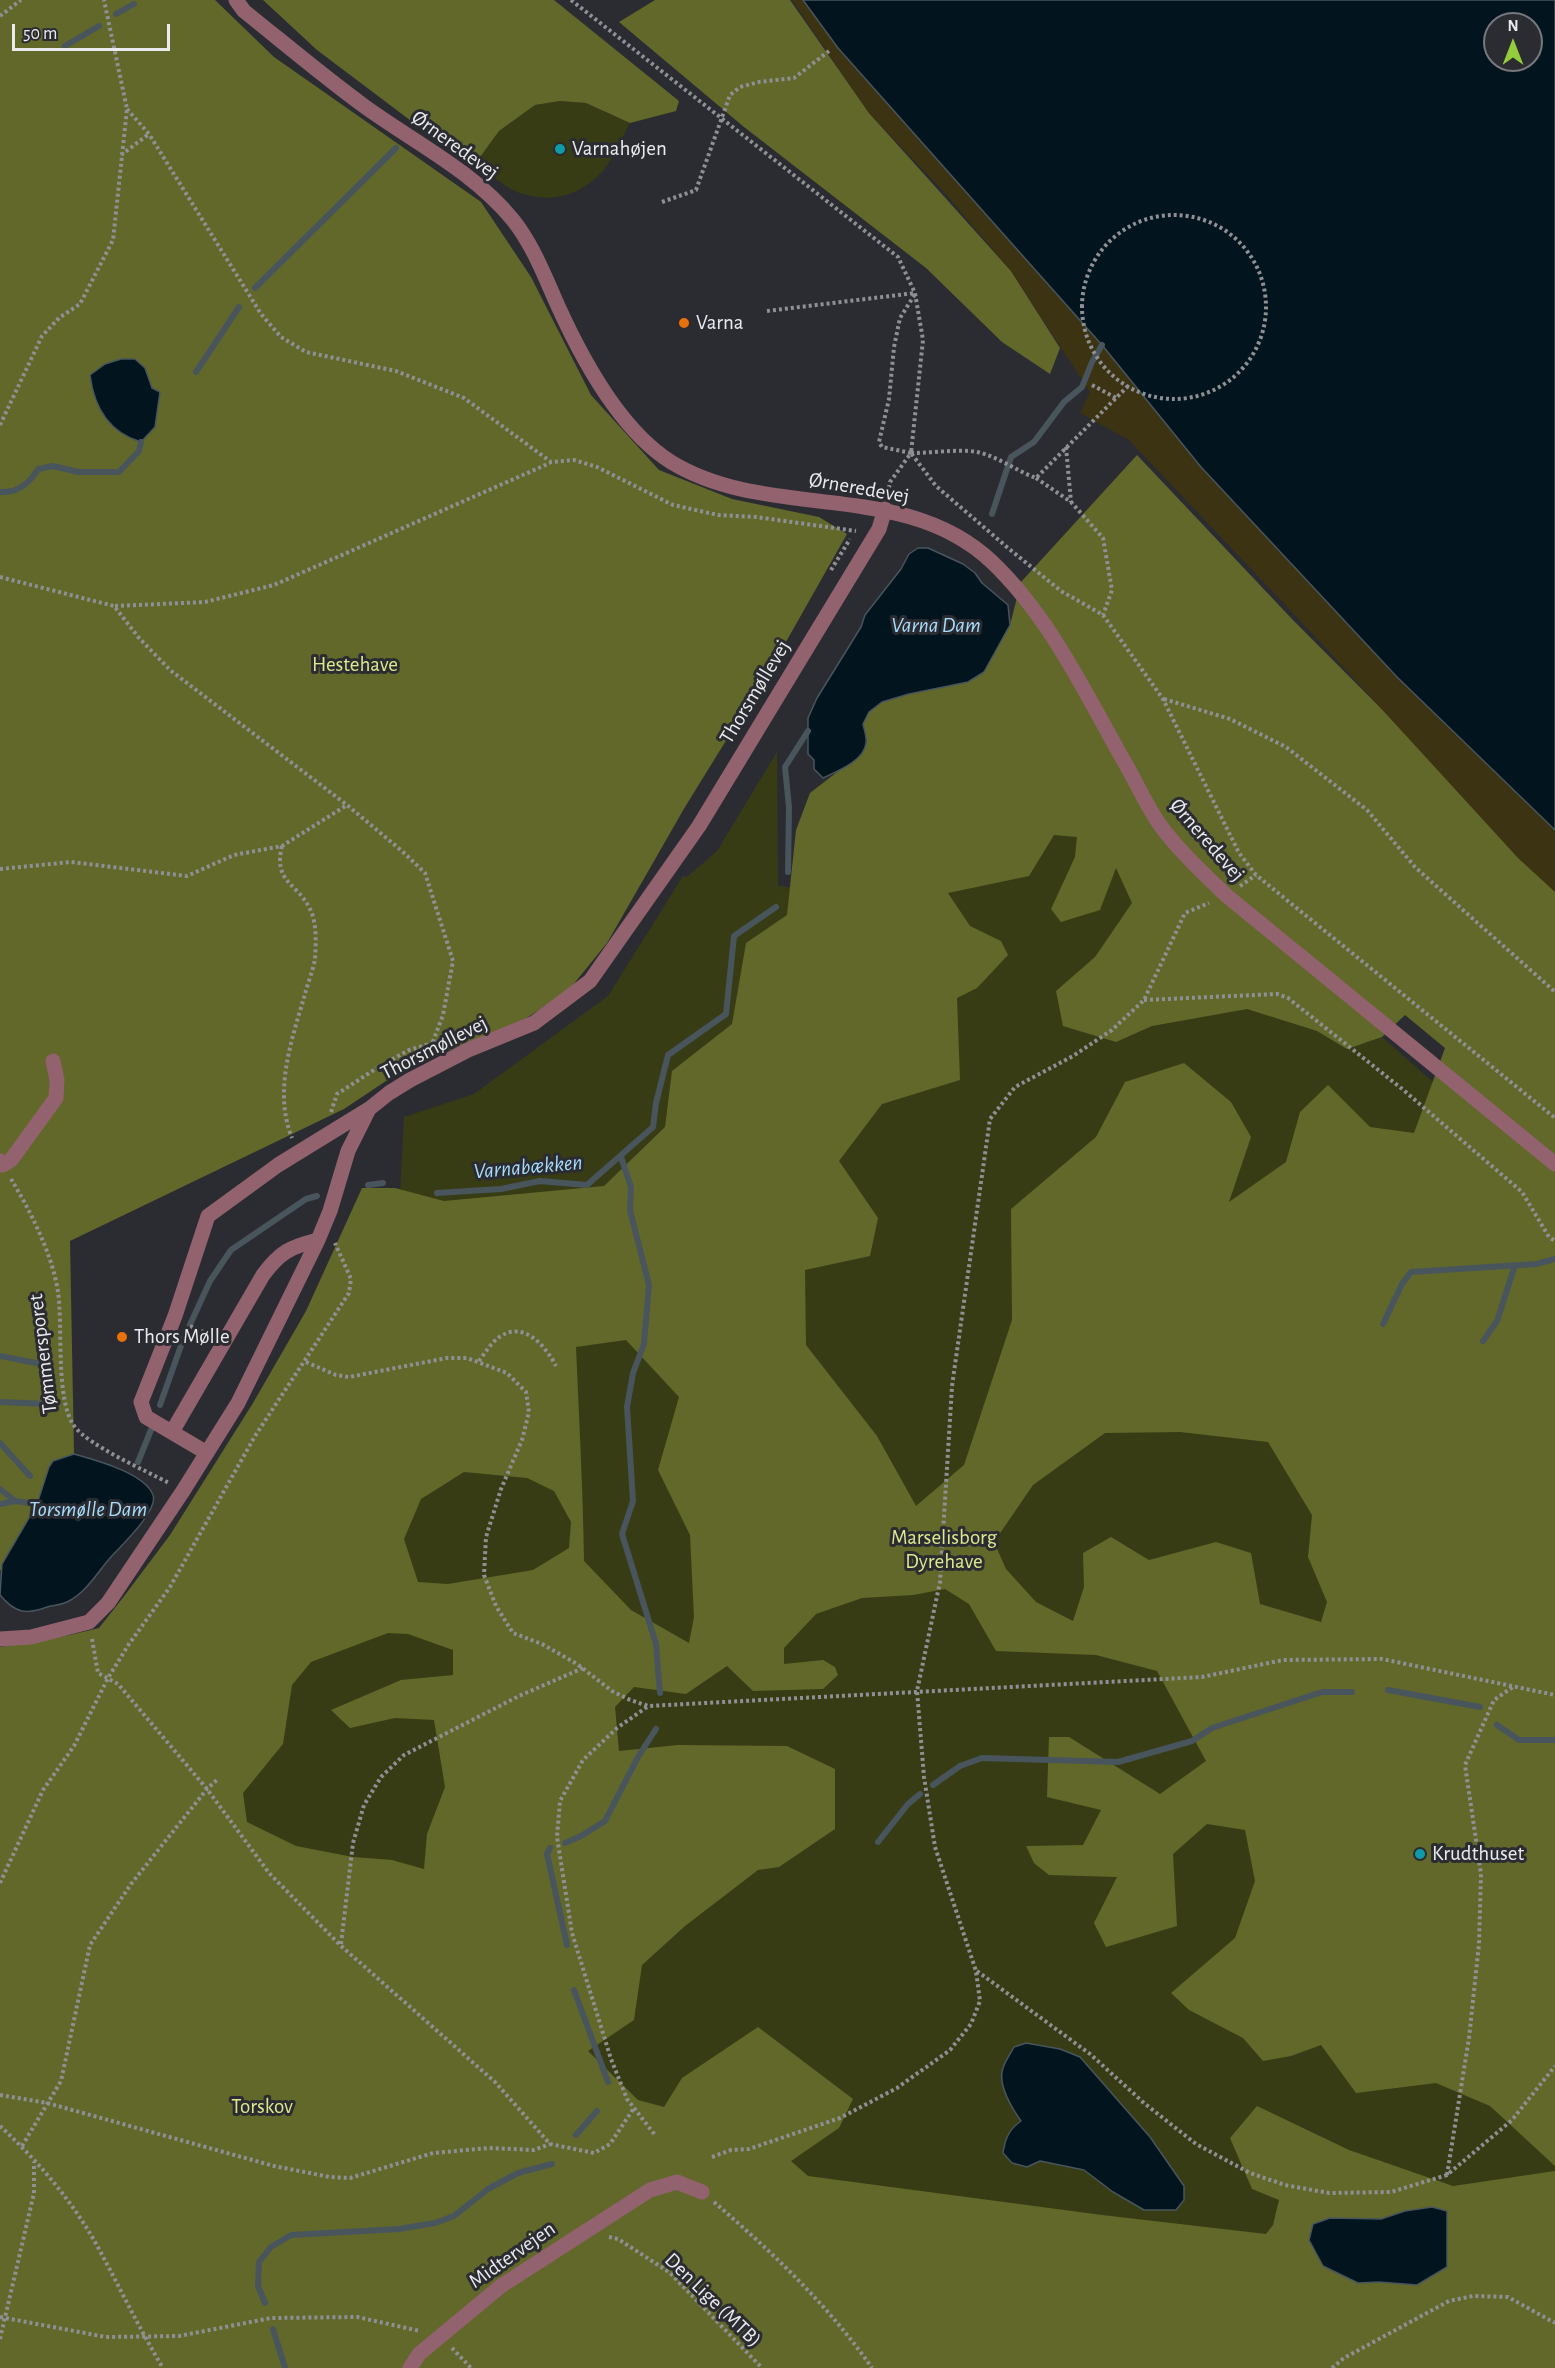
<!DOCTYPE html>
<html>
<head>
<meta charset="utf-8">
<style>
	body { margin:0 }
	#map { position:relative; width:1555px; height:2368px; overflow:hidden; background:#2b2c31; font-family:"Alegreya Sans",sans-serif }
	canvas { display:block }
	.north { position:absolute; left:1483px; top:12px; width:60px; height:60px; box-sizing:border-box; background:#2b2c31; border:2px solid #77787d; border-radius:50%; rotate:0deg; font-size:16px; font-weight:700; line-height:24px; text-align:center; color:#eaebee }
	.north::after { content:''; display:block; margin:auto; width:21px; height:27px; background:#94cc3c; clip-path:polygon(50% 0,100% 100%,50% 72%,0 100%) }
	.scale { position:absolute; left:12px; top:24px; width:158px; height:27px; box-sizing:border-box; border:3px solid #eaebee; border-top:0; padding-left:8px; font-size:18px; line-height:21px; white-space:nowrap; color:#eaebee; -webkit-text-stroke:4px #2b2c31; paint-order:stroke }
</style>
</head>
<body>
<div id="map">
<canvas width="1555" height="2368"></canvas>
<div class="north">N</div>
<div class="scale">50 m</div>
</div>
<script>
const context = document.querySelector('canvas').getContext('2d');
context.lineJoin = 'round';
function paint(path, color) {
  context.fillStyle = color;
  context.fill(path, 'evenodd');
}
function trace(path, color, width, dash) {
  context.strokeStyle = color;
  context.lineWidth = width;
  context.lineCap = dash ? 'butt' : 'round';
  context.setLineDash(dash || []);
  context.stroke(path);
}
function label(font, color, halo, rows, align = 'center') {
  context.font = font + ' "Alegreya Sans",sans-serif';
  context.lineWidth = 6;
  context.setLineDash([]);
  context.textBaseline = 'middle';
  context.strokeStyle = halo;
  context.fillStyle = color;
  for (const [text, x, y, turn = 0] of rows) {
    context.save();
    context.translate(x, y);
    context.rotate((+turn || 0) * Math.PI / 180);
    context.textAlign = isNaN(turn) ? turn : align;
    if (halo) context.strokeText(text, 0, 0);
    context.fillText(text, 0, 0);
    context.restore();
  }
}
const green = new Path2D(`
	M560,101L586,103L630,123C621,139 613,159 602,172C578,197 550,204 517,192C503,186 488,172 475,164L499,131L535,105Z
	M777,752L778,886L805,889L1016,778L1366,1043L1382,1037L1434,1083L1555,1203V2238L1420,2294L82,2065L399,1216L404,1117L474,1094L608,996L683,876L687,877L717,851Z`);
const forest = new Path2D(`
	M0,0H215L274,57L481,202L531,277L591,395L659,470L732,499L819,517L847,534L774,663L685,807L607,943L568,991L522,1021L407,1067L344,1109L70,1241L74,1454L53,1461L49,1467L37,1504L0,1571Z
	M263,0H554L679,101L676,111L630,123L586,103L560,101L535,105L499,131L475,164L435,139L317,50Z
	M655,0H790L869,113L1011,271L1060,348L1050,374L1002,342L926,268L744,127L619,22Z
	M1137,455L1292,619L1555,883V2166L1490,2106L1436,2083L1356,2093L1321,2045L1291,2056L1263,2061L1243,2038L1189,2010L1171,1993L1235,1938L1255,1881L1245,1830L1207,1824L1173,1854L1177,1926L1106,1947L1094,1923L1117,1877L1049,1875L1034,1863L1026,1846L1083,1845L1101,1810L1047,1797L1049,1737H1069L1160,1794L1206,1761L1157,1671L1096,1655L996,1651L969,1604L945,1589L913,1595L862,1598L816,1614L784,1648V1664L823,1660L835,1667L838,1675L823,1689L753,1691L727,1666L686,1694L634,1687L615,1707L619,1751L678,1745L787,1746L835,1769V1829L779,1867L758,1870L685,1926L642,1965L634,2020L588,2051L638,2100L664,2107L682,2078L758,2027L853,2099L839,2128L791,2161L808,2176L1102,2215L1266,2234L1273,2225L1279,2200L1252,2189L1230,2138L1257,2106L1349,2150L1453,2186L1555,2171V2368H0V1647L70,1635L99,1628L125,1595L170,1535L253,1403L306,1311L362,1188H395L444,1201L604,1186L665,1127L672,1071L732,1024L746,943L787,915L796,830L810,793L863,752L867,742L863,724L869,712L882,702L909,694L968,682L984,672L1010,625L1021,582ZM1054,835L1077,837L1075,857L1051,909L1061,922L1100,910L1116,868L1132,903L1095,957L1056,991L1063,1026L1116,1042L1152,1026L1247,1009L1317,1031L1347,1049L1382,1037L1405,1015L1445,1048L1414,1133L1370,1127L1328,1085L1300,1112L1286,1162L1229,1202L1251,1137L1231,1102L1184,1063L1125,1082L1096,1137L1011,1209L1012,1320L964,1465L916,1506L877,1436L806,1345L805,1270L870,1256L878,1218L839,1161L882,1104L960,1080L957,998L977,988L1008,955L1001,941L970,926L948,893L1029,876ZM626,1340L679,1397L658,1470L690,1535L694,1617L689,1643L631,1610L584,1561C583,1489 579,1418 576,1347ZM1180,1432L1268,1442L1312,1515L1308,1557L1327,1602L1321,1622L1260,1604L1251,1553L1216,1542L1149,1560L1111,1537L1083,1553L1084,1587L1073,1621L1036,1602L1006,1569L994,1542L1033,1485L1105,1433ZM464,1472L527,1478L554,1491L571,1522L569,1548L533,1570L448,1584L418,1582L404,1539L421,1499ZM388,1633L408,1634L453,1650V1675L401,1680L331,1710L350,1728L395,1718L434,1720L445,1787L427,1834L424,1869L392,1860L353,1857L296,1846L247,1822L243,1793L283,1744L292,1685L311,1662ZM1405,2211L1417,2285L1379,2282L1330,2218L1381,2219Z`);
const sand = new Path2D(`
	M792,0H854L1555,780V892L1518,858L1323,645L1129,440L1080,413L1090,392L1011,271L944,192L869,113Z`);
const water = new Path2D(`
	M803,0H1555V830L1397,677L1201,467L1102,345L838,48ZM1495,24H1531V60H1495Z
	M121,359H135L145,368L152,388L160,392L155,427L141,442C108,432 94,407 90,375L105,364Z
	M918,548H928L963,564L975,573L982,583L1008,605L1010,625L984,672L968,682L909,694L882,702L869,712L863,724C864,729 867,737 866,743C864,761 838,771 823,778L814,769V760L808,754V718L817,698L861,627L865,615L901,569L909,554Z
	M74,1454C95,1460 145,1473 153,1495C159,1510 120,1547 110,1558C97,1573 87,1591 69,1601C62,1605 55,1605 47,1607C26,1615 15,1613 0,1595L2,1564L37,1504L49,1467L53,1461Z
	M1026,2043L1060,2049L1080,2057L1150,2137L1184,2186V2200L1176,2210H1144L1113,2192L1084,2170L1040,2161L1027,2167L1012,2163L1003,2153C1005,2139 1009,2129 1021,2121C1012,2108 997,2085 1003,2068C1005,2061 1011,2053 1014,2047Z
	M1432,2207L1447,2211V2267L1417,2285L1379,2282L1358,2283L1323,2266L1309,2240L1313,2224L1330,2218L1381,2219L1405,2211Z`);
const stream = new Path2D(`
	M116,14L134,4
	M65,46L99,26
	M255,288L396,148
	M196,372L239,307
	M0,492C17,493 30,483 38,469L53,466L78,472H119L139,451L141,442
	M992,514L1011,457L1034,442L1064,402L1082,387L1092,362L1102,345
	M788,872L789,807L785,767L808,731
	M621,1157L631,1187L630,1210L649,1285L644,1344L633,1373L627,1407L633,1501L622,1534L656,1644L660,1693
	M368,1185L383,1183
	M437,1193L501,1189L540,1181L587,1185L653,1127L656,1103L668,1055L726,1014L734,936L776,907
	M1383,1324L1402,1284L1411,1272L1536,1264L1555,1259
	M1483,1341L1497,1321L1515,1265
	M0,1356L46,1365
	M0,1402L48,1404
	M160,1405L183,1340L210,1281L231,1250L306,1199L317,1196
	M0,1443L30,1476
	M138,1462L151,1430
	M0,1489L15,1501
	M0,1504L15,1501L37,1504
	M1388,1690L1480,1707
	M1497,1725L1519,1740H1555
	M933,1785L960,1766L982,1758L1118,1762L1192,1741L1212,1728L1322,1692H1352
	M878,1842L908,1804L920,1794
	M565,1843L581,1836L605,1821L638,1757L656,1729
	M550,1848L547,1854L567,1945
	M574,1990L608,2082
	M576,2135L597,2111
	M265,2303L258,2286L259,2262L271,2247L291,2235L399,2229L435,2223L454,2216L488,2189L518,2173L552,2164
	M273,2329L285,2368`);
const path = new Path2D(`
	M571,0L898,257L915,293L923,340L911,453L936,486L1008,548L1061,591L1103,615L1163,699L1239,853L1256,875L1555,1118
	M0,16L21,0
	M127,109L149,134L261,314L281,337L306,352L396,371L464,398L551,462L574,460L597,467L673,505L718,515L756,517L856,531
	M121,155L149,134
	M662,202L696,190L730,95L740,87L759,82L794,78L829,51
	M1082 307a92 92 0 1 1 184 0a92 92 0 1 1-184 0Z
	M767,311L915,293
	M1092,385L1118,399
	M0,425L42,336L59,318L80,304L113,240L127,109L104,0
	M1066,447L1071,502
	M911,453L882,447L879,442L889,399L894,347L900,318L915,294
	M1036,478L1071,502L1103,538L1112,590L1103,615
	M888,494L890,482L911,453C930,453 950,450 969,451C992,452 1014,470 1036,478L1128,386
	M831,570L850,539
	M0,577L114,606L139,638L170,670L347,805L402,851L425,873L453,961L443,1015L432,1044
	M115,606L205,602L274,585L550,463
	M1164,699L1230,719L1286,747L1367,810L1415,867L1555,992
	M282,846C273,883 297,882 310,909C317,923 316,943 315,959C313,970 308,983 305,994C292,1039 273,1091 292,1138
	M0,869L71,862L187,876L234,855L282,846L347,805
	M1240,886L1256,875
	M1144,1000L1277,994L1288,998L1401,1088L1522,1192L1549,1237L1555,1241
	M331,1112L337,1094L377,1068L409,1050L446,1039
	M11,1179C30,1210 53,1256 58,1292C63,1324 55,1403 75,1427C90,1446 146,1471 169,1483
	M190,1326L210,1335
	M479,1361C485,1353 492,1341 501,1336C525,1321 546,1347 556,1366
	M306,1362L336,1375L349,1377L447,1358H467L507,1373L526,1392L529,1412L522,1440L501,1489L486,1537L484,1575L496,1606L513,1633L542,1644L577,1664L612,1691L628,1699L648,1706L1202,1677L1283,1660L1382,1659L1555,1695
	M92,1639L98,1673L118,1684L207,1789L269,1873L340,1945L495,2082L550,2144L594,2153L610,2144L634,2108
	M647,1707L617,1728L583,1760L560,1801L557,1837L572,1933L611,2059L627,2099L655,2135
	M0,1883L43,1790L74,1746L108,1678L129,1644L170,1587L255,1436L349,1293L351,1279L335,1243
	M341,1944L353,1843L364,1805L381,1777L404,1755L519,1696L583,1668
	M977,1971L1090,2054L1144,2103L1196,2144L1250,2173L1285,2185L1329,2193L1391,2192L1447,2175L1512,2120L1555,2066
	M0,2095L47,2103L274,2166L330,2177L350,2178L433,2153L489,2148L534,2150L550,2144
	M0,2126C39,2162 75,2204 100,2251C121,2290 140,2330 163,2368
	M22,2146L61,2081L90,1945L131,1884L207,1789L217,1780
	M712,2157L731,2150L749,2149L840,2118L897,2088L950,2050L971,2024L980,2001L976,1971L935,1847L924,1777L917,1691L940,1582L952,1386L990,1119L1015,1087L1073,1056L1112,1030L1144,1000L1185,913L1209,903
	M1447,2175L1469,2038L1479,1944L1481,1874L1465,1765L1494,1700L1513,1687
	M714,2202C771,2251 829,2306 872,2368
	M609,2237L618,2239L669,2272L762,2368
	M0,2317L106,2337L179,2336L271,2318L357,2317L420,2331
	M0,2339L34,2193V2162
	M452,2348L471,2368
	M1332,2368L1344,2358L1449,2301L1473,2296L1508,2297L1555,2323`);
const minor = new Path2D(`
	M236,0L244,11C284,43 323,76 364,106C415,143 473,171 513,220C533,245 545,277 558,306C582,359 620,430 671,462C769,522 903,478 992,562C1052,619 1088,699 1129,770C1139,788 1148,808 1160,825C1179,851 1204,874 1227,896L1555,1164
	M0,1161L3,1165L11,1160L56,1098L57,1080L53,1061
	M172,1432L263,1275C280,1252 290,1247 318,1240
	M207,1453L146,1417L141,1402L175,1316L208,1216L278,1165L369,1109
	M0,1639L31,1637L89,1622L108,1603L183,1491L238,1403L318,1240L330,1211L348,1151L369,1109L389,1093L410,1080L468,1050L534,1023L590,981L699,826L879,529L885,509
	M410,2368L419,2354L501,2286L650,2190L677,2182L702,2192`);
const markers = [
	[560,149,6,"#0f9aa8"],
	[684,323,6,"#e8710a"],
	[122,1337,6,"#e8710a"],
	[1420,1854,6,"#0f9aa8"]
];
const streetNames = [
	["Ørneredevej",455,145,36],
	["Ørneredevej",859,488,10],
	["Thorsmøllevej",755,692,-59],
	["Ørneredevej",1207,840,49],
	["Thorsmøllevej",434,1048,-27],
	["Tømmersporet",43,1354,-97],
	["Midtervejen",512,2255,-35],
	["Den Lige (MTB)",713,2300,44]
];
const poiNames = [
	["Varnahøjen",572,149],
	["Varna",696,323],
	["Thors Mølle",134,1337],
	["Krudthuset",1432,1854]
];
const parkNames = [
	["Hestehave",355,665],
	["Marselisborg",944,1538],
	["Dyrehave",944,1562],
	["Torskov",262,2107]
];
const waterNames = [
	["Varna Dam",936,625],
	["Varnabækken",528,1167,-5],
	["Torsmølle Dam",88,1509]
];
paint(green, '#383c15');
paint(forest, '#626829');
paint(sand, '#3c3313');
paint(water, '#02151f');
trace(water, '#48555d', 1.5);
trace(stream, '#48555d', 6);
trace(path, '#8f9094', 4, [3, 3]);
trace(minor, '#92626f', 15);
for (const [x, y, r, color] of markers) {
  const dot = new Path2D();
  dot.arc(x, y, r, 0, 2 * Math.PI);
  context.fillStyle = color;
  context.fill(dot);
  trace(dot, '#2b2c31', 2);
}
label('21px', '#eaebee', '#2b2c31', streetNames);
label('21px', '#eaebee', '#2b2c31', poiNames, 'left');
label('21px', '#dee88c', '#2b2c31', parkNames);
label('italic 22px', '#a7dcfb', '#2b2c31', waterNames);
</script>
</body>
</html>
